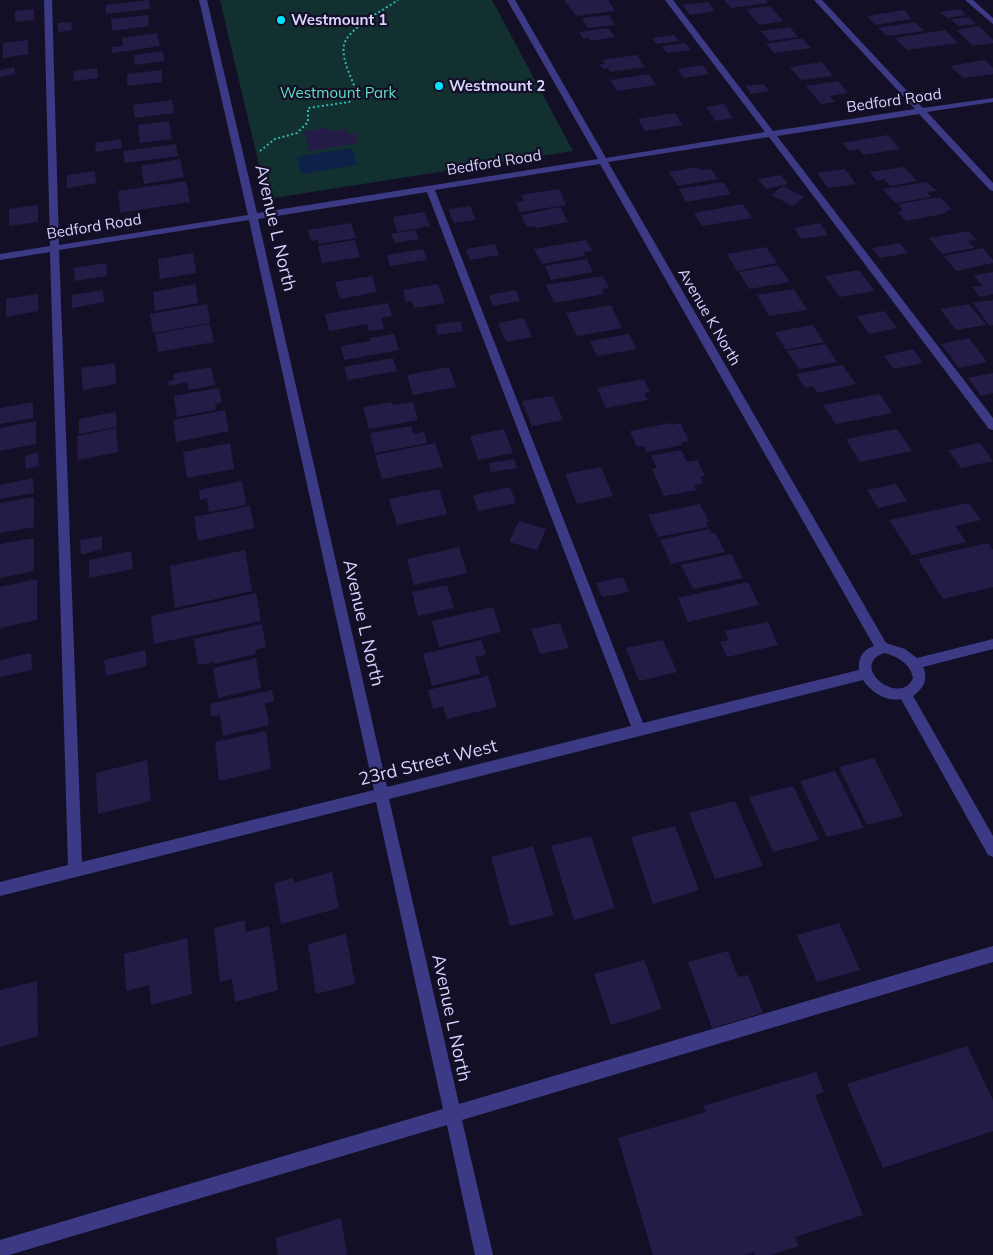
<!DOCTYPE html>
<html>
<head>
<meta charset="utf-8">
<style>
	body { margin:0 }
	canvas { display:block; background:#130f26 }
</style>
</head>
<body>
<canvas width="993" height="1255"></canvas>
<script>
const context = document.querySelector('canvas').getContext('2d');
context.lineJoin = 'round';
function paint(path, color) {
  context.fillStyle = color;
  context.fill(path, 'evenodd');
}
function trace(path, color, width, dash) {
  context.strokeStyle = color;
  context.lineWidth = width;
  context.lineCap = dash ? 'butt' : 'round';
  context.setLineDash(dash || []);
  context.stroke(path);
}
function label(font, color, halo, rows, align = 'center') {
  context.font = font + ' Mulish,sans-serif';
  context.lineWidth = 4.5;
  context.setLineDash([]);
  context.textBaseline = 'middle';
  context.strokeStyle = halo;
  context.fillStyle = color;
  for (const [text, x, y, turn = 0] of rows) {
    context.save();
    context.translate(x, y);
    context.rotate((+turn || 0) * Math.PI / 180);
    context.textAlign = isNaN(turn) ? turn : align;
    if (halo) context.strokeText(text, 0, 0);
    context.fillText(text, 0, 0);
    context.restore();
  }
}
const green = new Path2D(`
	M220,0H492L573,151L267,199Z`);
const water = new Path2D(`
	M352,148L357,165L301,174L297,157Z`);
const building = new Path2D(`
	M149,0L150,9L106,14V5Z
	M564,0H608L615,11L576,16Z
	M724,0H766L768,3L731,8Z
	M708,2L715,11L690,15L682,5Z
	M770,6L783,21L759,25L746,9Z
	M34,9V20L15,22V11Z
	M960,9L966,15L947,18L940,12Z
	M904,10L912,19L875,25L867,16Z
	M148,15L149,26L112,31L111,19Z
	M609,15L615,25L588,28L582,18Z
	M969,17L976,24L958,26L951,19Z
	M71,22L72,30L58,32V23Z
	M915,22L924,31L887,36L878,28Z
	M979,26L993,40V43L973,46L956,30Z
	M790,27L798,37L769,41L761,31Z
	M608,28L615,37L590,41L589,38L583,39L579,32Z
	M945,30L958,43L907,50L895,38Z
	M157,33L160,46L112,53L111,47L123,46L122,38Z
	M674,35L679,41L657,44L652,38Z
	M802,38L811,48L774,53L766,44Z
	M28,40V54L3,58V43Z
	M685,43L691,50L667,53L662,46Z
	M163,51L164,61L135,65L134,55Z
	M637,55L645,67L610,72L608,68L603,69L600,64H605L602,60Z
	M985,60L993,68V74L963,78L950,66Z
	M822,62L833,76L801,80L790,67Z
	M703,65L709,74L684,78L678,69Z
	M14,67L15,74L0,77V70Z
	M97,68L98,78L74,81L73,71Z
	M162,70V82L127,86V74Z
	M649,74L656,85L617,91L610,80Z
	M838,81L848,93L830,96L835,102L821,104L806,86Z
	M763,84L769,91L751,94L745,86Z
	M172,100L174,113L135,118L133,105Z
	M724,104L733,118L716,121L706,107Z
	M675,113L683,125L645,131L638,119Z
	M169,121L172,139L140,143L138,125Z
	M329,128L330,131L345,129L347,135L355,133L358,143L310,151L304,131Z
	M888,135L900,149L863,155L858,149L849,151L842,143Z
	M121,139L122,148L96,152L95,143Z
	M176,144L178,156L125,163L123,151Z
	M180,159L184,177L144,184L141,166Z
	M698,167L700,170L711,169L718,179L678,186L669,172Z
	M904,167L917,181L890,186L884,179L877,181L870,172Z
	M845,169L856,184L828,188L817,173Z
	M95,171L96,183L67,188V175Z
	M781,175L788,184L766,189L758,179Z
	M186,181L190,202L120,213L118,191Z
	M723,182L731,194L686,202L679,189Z
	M926,182L937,191L927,192L931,197L895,203L883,189Z
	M783,186L804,197L793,206L771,195Z
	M559,189L566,205L520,212L516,202L524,201L521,195Z
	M934,198H941L952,210L945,211L947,213L906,221L898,212L903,211L898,204Z
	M743,204L752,218L702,226L694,213Z
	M38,205V222L9,226V209Z
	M470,206L476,220L454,223L448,209Z
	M560,207L568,222L536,228L534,226L527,227L521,215Z
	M424,212L430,226L397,232L393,217Z
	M351,223L356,238L319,244L318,240L311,241L308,230Z
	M820,223L828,235L801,239L794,228Z
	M415,230L419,239L395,243L391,234Z
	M969,231L976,240L968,241L974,248L942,254L929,238Z
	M355,240L360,257L322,263L318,246Z
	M586,240L592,251L583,252L585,256L542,264L534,249Z
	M900,243L908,253L880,258L872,248Z
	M495,244L499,255L470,260L466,249Z
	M766,247L777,263L737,271L727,254Z
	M983,248L993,260V263L956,271L944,256Z
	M423,249L427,260L390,266L387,255Z
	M193,253L196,273L160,279L158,259Z
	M587,259L593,272L551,280L545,266Z
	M106,263L107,276L75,281L74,268Z
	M778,265L790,282L749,289L739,272Z
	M859,270L875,291L840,297L825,276Z
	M993,272V294L980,297L972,287L983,286L974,275Z
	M372,276L377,292L340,299L335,282Z
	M603,276L609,288L602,289L604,294L554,303L546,285Z
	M196,284L198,303L155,311L153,292Z
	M438,284L445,303L414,308L412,301L406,302L403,290Z
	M794,289L807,310L769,316L757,295Z
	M103,290L104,302L72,308V295Z
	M516,290L520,301L493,306L489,295Z
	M38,294V311L6,317V299Z
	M993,300V325L990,326L973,303Z
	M388,303L392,316L381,318L384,329L369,331L367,324L329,331L325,314Z
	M207,304L210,323L153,333L150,314Z
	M969,304L986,325L956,330L940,309Z
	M611,305L622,328L577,336L566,313Z
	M884,311L897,328L869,334L857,316Z
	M524,318L532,337L506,342L498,323Z
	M460,321L463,331L438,335L435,325Z
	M210,324L214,342L158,352L155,334Z
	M813,325L824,342L786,350L775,332Z
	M394,334L399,350L344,360L341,346L371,341L370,338Z
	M629,334L637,349L597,356L590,341Z
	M969,338L987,362L959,368L941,344Z
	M825,344L837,362L799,369L787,351Z
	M913,349L923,363L894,369L884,356Z
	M393,358L397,371L348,380L344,367Z
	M115,363L116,384L83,390L81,368Z
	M842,365L856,384L817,393L813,386L805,388L796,374Z
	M211,367L215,385L189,390L187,382L169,386L168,381L174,380L173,374Z
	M449,367L456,387L413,395L407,375Z
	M993,373V393L981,396L968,378Z
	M644,379L650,392L644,393L648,400L606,408L597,388Z
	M219,388L222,402L215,404L216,410L177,417L174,396Z
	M880,394L892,413L836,424L823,405Z
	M553,396L563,420L532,426L522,401Z
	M33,402V418L0,424V408Z
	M392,402L393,405L413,402L418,420L369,429L363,407Z
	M225,410L229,431L176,442L173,420Z
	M116,412L117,427L79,434V419Z
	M36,421V444L0,451V428Z
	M671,423L672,425L680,423L689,441L681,443L682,445L647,452L644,446L637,447L630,431Z
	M411,426L414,434L424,432L427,443L375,453L370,433Z
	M116,428L118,452L78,460L77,436Z
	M504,429L513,453L478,460L470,436Z
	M897,429L912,451L860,462L846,439Z
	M230,443L234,469L187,478L183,452Z
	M435,443L443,467L382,479L375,455Z
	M980,443L993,461L961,468L948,450Z
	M681,450L687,462L697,460L705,476H700L703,483L694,485L697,490L664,496L652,469L657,468L651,456Z
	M38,452L39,466L26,469L25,456Z
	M514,459L517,468L491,472L489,463Z
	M601,467L613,496L577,504L565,474Z
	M33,478L34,493L0,499V485Z
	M242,481L246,505L209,512L207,498L200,500L199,490Z
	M896,484L907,501L878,508L867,490Z
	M510,487L516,503L478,511L473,495Z
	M439,489L447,514L397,525L389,499Z
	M34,497V527L0,533V503Z
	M969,503L981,520L955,526L966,542L912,555L889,520Z
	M700,504L709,522H706L708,527L658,537L648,515Z
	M250,506L254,528L198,541L194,517Z
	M519,521L546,529L537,550L509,542Z
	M709,529L711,533H715L725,552L671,564L660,540Z
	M102,536V549L81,555L80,540Z
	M34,538V571L0,578V544Z
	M988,543L993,550V587L943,599L918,559Z
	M459,547L467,573L414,585L407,559Z
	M245,550L252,591L175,608L170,566Z
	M131,551L133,569L89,578V560Z
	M731,554L743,578L693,589L681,565Z
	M623,577L629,592L602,597L596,583Z
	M37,579V620L0,628V587Z
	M748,582L759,605L688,622L678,598Z
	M447,585L454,608L418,616L412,592Z
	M256,593L261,621L154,644L151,616Z
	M493,607L501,632L439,647L432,621Z
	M768,622L778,645L727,657L720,642L729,640L725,631Z
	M560,623L569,648L540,654L531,629Z
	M262,624L266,647L255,650L256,654L214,664V662L198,665L194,639Z
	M481,640L486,655L475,657L480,674L432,686L423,654Z
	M663,640L677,672L639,681L626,648Z
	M145,650L147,666L106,676L104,660Z
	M31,653L32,670L0,677V660Z
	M256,658L261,688L218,698L213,668Z
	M488,676L497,707L447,719L443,706L433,709L428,690Z
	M272,690L274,701L265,703L269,725L223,736L220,715L211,717L210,704Z
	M266,731L271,769L219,781L215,742Z
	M874,758L903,816L867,825L839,767Z
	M147,760L151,801L98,814L96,773Z
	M835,771L864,828L827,837L800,781Z
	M793,786L819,840L773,852L749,797Z
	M735,801L763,866L715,879L689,813Z
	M675,826L699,890L653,904L631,837Z
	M591,836L615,908L574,920L551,846Z
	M533,846L554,915L510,926L491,857Z
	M332,872L339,908L281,924L274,883L293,878L294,883Z
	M245,920L246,932L269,926L278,990L235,1002L232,979L220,982L214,928Z
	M839,923L860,970L817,982L797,935Z
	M346,934L355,984L316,994L308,944Z
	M187,938L192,994L151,1005L149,985L126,991L124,954Z
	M728,951L738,977L748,975L763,1013L712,1028L688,962Z
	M644,960L662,1009L611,1025L594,974Z
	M37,981L38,1036L0,1047V990Z
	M967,1046L993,1100V1131L883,1168L847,1084Z
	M816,1072L824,1092L815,1095L863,1215L795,1237L799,1246L770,1255H755L754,1252L745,1255H653L618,1138L706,1112L703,1106Z
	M341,1218L347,1255H278L276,1238Z`);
const path = new Path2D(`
	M260,151L275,139L297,133L308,122V108L349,102L358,95C353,81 341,60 344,45C347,29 385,9 398,0`);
const minor = new Path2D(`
	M44,0H52L59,245L248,215L199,0H207L257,213L598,159L507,0H515L606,158L765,132L665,0H673L773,131L915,109L814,0H822L923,108L993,98V102L927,112L993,183V191L990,190L919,114L777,136L993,418V430L989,429L769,137L608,162L886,643L905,649L917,658L993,639V649L923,667C929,679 923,689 913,696L993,836V857L988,855L901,699C886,702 871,692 863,680L389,799L459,1104L993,946V962L462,1120L493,1255H475L447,1125L9,1255H0V1240L443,1109L376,802L0,896V882L68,865L50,252L0,260V254L50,246ZM600,164L874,646C862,650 858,658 859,670L643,723L435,190ZM427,192L631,726L387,787L258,219ZM249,220L374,790L82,862L59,250ZM884,653C897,656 911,664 913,678C900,708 848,666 884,653Z
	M965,0H973L993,18V24Z`);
const markers = [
	[281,20,5,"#00e5ff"],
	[439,86,5,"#00e5ff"]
];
const farPoinames = [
	["Westmount 1",291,20],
	["Westmount 2",449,86]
];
const farParknames = [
	["Westmount Park",338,93]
];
const farStreetnames = [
	["Bedford Road",894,101,-8],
	["Bedford Road",494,163,-9],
	["Bedford Road",94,227,-9],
	["Avenue K North",709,317,60]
];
const streetNames = [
	["Avenue L North",275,228,77],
	["Avenue L North",363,623,77],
	["23rd Street West",428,763,-14],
	["Avenue L North",451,1018,78]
];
paint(green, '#12302f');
paint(water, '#0c2248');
paint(building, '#241b47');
trace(path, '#2fb8b0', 2, [2, 2.5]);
paint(minor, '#3d3a85');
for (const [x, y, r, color] of markers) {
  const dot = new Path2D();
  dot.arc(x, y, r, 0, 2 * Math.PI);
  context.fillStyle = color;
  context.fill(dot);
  trace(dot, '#130f26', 2);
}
label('bold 15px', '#d9d4ff', '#130f26', farPoinames, 'left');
label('15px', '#5fe0c0', '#130f26', farParknames);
label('15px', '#d9d4ff', '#130f26', farStreetnames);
label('18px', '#d9d4ff', '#130f26', streetNames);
</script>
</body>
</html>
